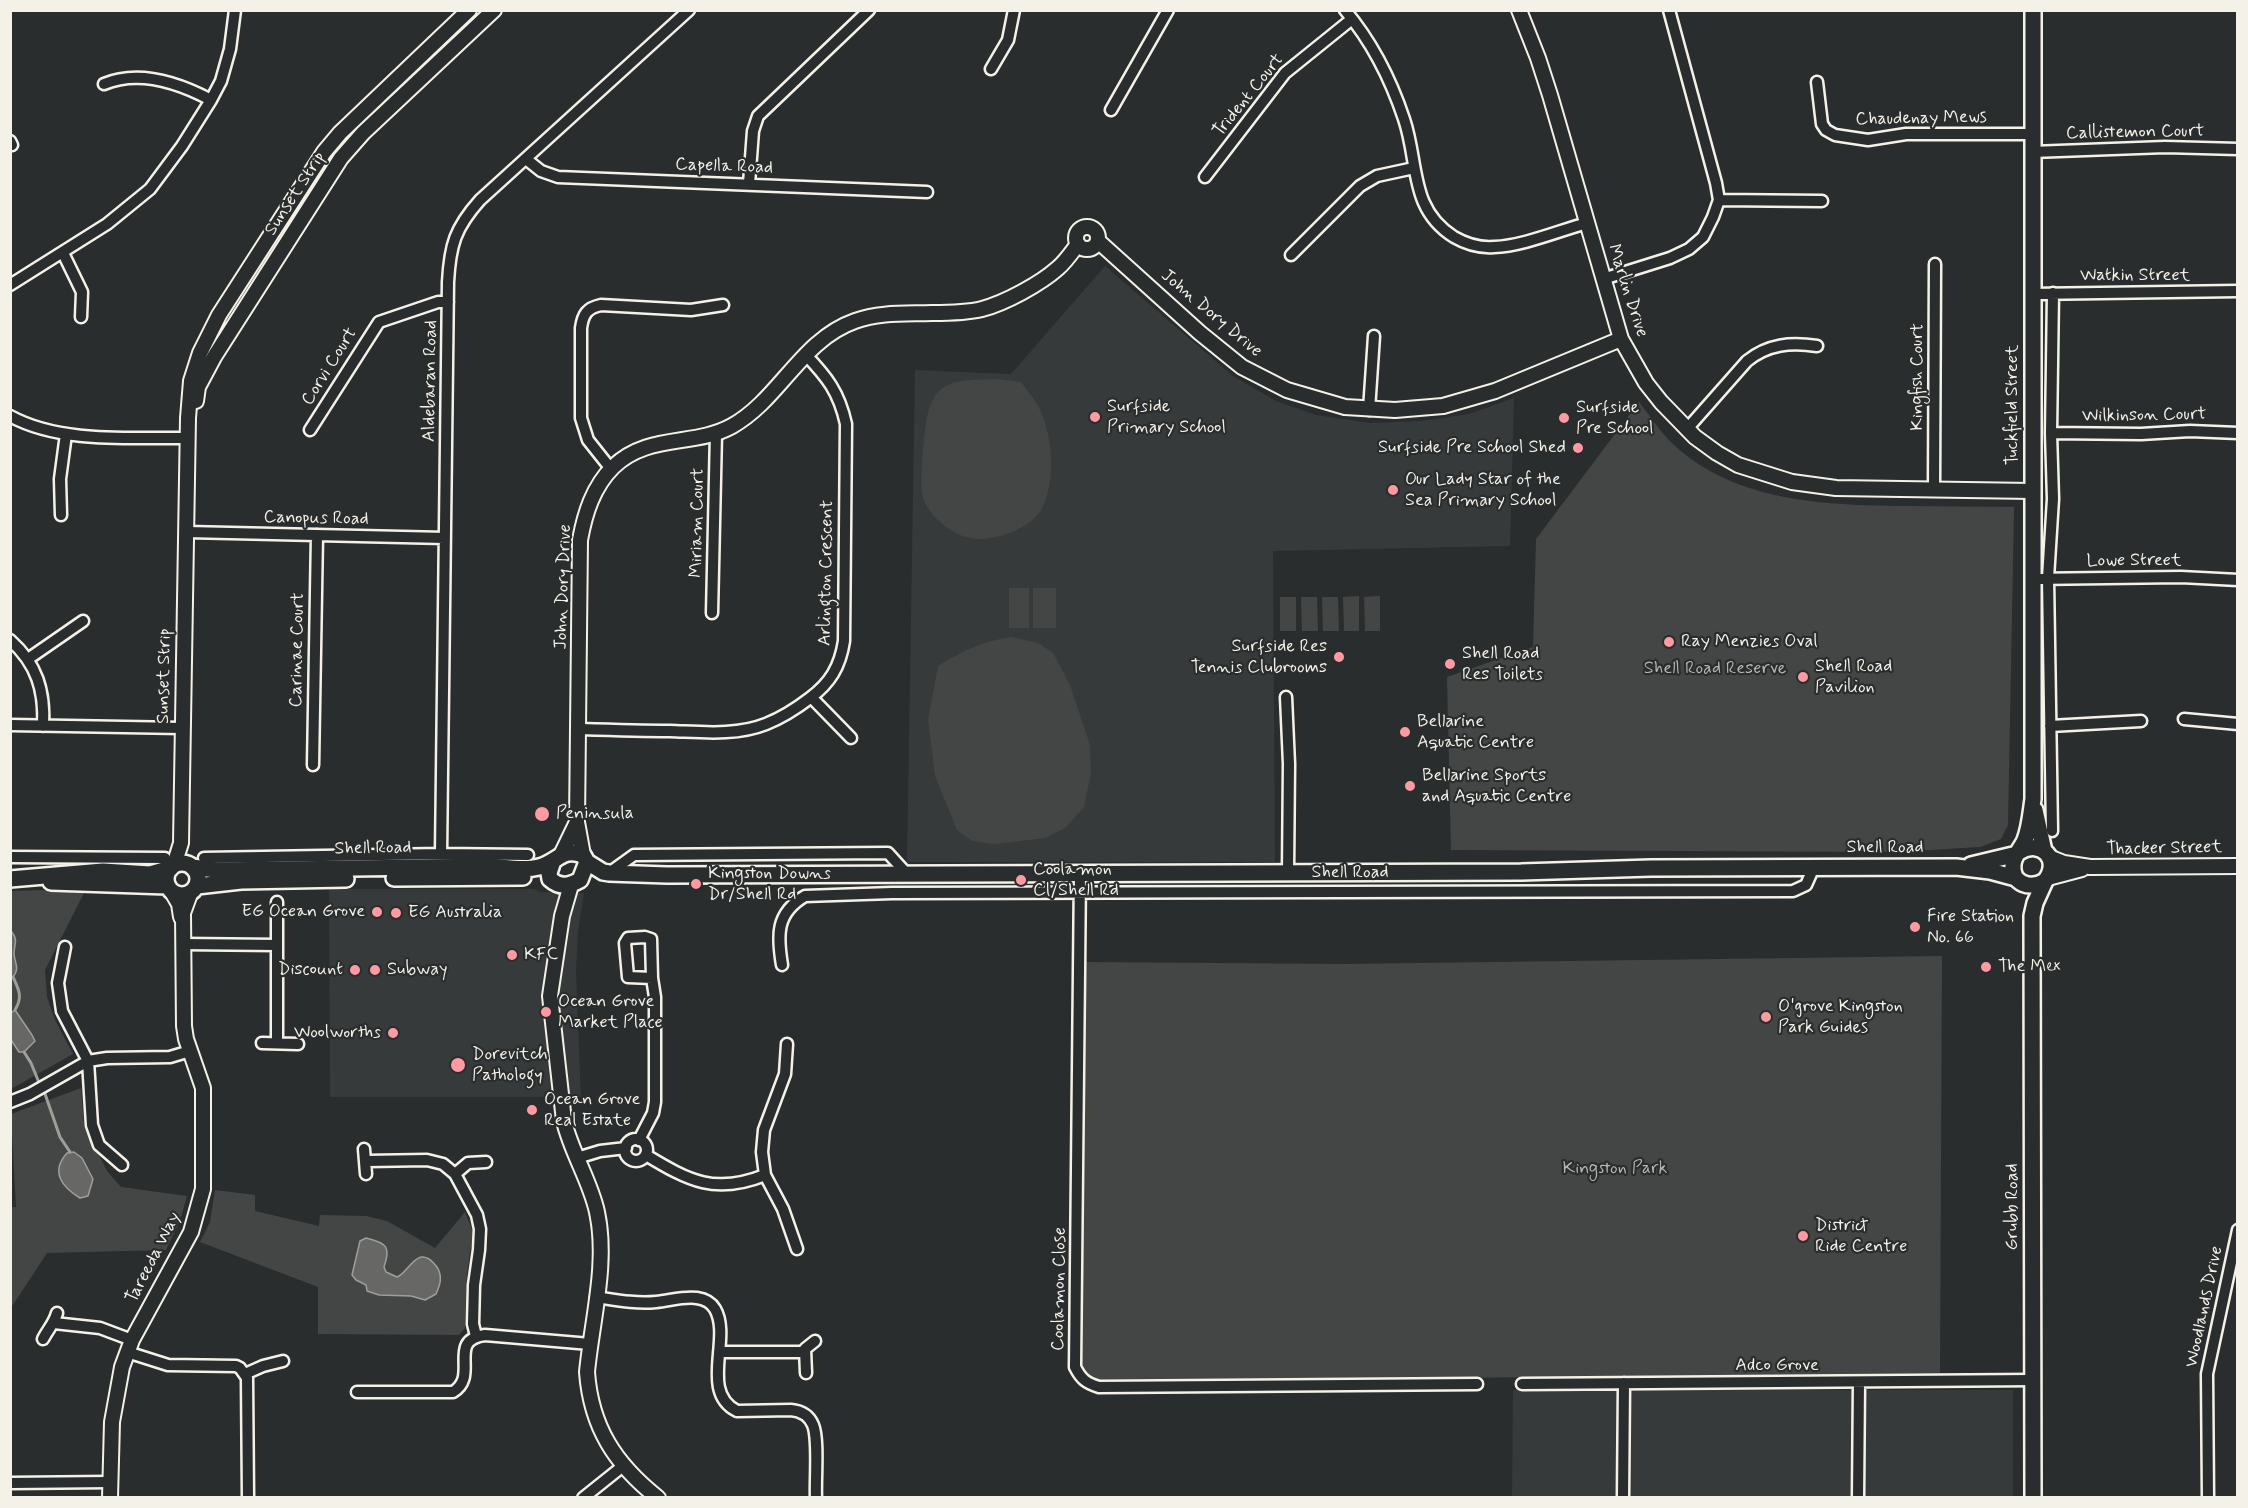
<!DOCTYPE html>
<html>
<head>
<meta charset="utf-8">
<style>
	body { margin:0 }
	#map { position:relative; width:2248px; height:1508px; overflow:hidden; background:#2a2d2e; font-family:Mynerve,sans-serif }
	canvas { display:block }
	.frame { position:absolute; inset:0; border:12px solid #f4f1e8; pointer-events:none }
</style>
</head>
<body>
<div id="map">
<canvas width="2248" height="1508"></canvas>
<div class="frame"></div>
</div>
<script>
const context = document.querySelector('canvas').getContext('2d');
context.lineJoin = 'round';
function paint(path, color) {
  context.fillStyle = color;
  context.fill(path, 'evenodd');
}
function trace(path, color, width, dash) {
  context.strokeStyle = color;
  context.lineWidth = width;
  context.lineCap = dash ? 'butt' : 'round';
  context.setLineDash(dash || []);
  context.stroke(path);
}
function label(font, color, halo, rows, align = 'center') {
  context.font = font + ' Mynerve,sans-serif';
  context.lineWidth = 4.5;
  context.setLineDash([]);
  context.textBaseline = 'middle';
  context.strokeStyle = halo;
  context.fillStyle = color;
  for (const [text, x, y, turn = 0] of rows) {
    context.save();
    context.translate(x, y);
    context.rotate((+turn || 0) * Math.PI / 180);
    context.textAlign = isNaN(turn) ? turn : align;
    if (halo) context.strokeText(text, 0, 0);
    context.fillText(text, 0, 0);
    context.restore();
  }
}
const built = new Path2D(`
	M1105,266L1233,376L1276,401L1316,415L1370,423L1421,421L1469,414L1514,398L1510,546L1273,551L1275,862H907L915,370L1011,374Z
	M329,889H534L540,892L584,893L578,932L576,972L581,1097H330Z
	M1513,1390H2013V1497L1512,1498Z`);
const green = new Path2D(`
	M996,379L1021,382C1026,389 1033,397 1037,404C1053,433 1057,481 1041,510C1031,528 997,540 977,539C956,538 932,520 924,500C918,488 924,438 926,423C934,377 956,381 996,379Z
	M1639,402C1650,416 1661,433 1674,445C1736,502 1824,505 1903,506C1940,506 1977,507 2014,507L2008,825L2001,839L1980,847L1897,852L1451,850L1447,677L1533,647L1536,539Z
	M1009,588H1029V628H1009Z
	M1033,588H1056V628H1033Z
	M1359,596V631H1344L1343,597Z
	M1380,596V631H1365L1364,597Z
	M1280,597H1296V631H1280Z
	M1301,597H1317L1318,631H1302Z
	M1322,597H1338L1339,631H1323Z
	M1011,637L1038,643L1053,653L1070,685L1090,745L1091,773L1084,807L1065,828L1045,838L995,844L972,841L957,830L935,776L928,720L938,666C964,650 981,642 1011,637Z
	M86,889L45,970L47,997L55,1020L73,1054L11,1089L10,891Z
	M1942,956L1940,1373L1346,1379L1099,1387L1075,1367L1080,962L1346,964Z
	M81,1088L84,1125L107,1171L121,1187L187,1196L180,1221L166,1250L47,1253L11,1308L10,1207H16L11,1114Z
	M215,1190L255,1195V1211L319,1226L320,1215L366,1216L387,1221L435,1248L465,1212L473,1232L467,1274L465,1328L459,1335L318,1334V1287L200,1242L210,1222Z`);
const water = new Path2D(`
	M11,931C19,940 14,944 14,954C15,963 20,969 13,977H11Z
	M15,1010L32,1035L35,1041L24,1052H19L11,1040V1013Z
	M74,1152L82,1158L93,1179L88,1196L80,1198C62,1187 50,1172 67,1153Z
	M366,1238C387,1243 391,1247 384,1267L386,1272L397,1277C409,1273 418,1241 437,1267C443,1277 440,1285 436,1294L425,1300L411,1296L379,1295L367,1291L366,1285L356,1280L352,1275L360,1241Z`);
const stream = new Path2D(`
	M13,977C19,990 23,997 15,1010
	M24,1052L31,1063L40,1085
	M44,1091L60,1137L70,1152`);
const minor = new Path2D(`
	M1345,10C1372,42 1391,80 1404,119C1419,163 1409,209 1454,237C1466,244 1480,248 1494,247C1523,246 1558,231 1587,223
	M991,69L1008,40L1014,10
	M1817,82L1822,124L1826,130L1835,135L1868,140L1906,134H2033
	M104,84C140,69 179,83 211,100
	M1111,110L1168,10
	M10,141L12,145
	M2032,152L2165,147L2238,149
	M526,159L541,171L558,177L927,192
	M1205,177L1285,73L1352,19
	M749,184L753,131L758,116L869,10
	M1719,200L1822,201
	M63,253L82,292L81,317
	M1291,255L1360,186L1377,176L1414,168
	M1603,279L1670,258L1689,249L1703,237L1713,217L1719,200L1716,183L1669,10
	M10,285L107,224L150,189L182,146L211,100L221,81L230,49L235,10
	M2032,294L2238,291
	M1369,410L1374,336
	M10,416C61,444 132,437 188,438
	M1687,429L1747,361C1768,344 1791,342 1817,346
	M310,430L379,322L438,302H448
	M2051,433L2141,434L2190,431L2238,433
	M611,469L588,440L581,418V328C583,314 587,308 601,305L691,310L723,305
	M1934,489L1935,264
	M61,515L60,479L66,434
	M187,532L445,538
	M2032,579L2181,577L2238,580
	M712,613L716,433
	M10,640C37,664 45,691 43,726
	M28,659L83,621
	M811,697L851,738
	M1286,697L1289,764L1288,872
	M2184,719L2238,724
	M10,725L182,728
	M2050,726L2141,721
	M578,729C609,730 639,731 670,731C701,732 736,736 766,724C781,718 797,708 810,698C830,683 840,667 844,641L846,424C839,392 827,377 805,354
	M313,765L317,535
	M2052,831L2048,578L2053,499L2051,433L2053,293
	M441,854L448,282C450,245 455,228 480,200L689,10
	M10,857L165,858
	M204,858L441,854L528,855
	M1080,872L1075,1367C1081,1379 1086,1383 1099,1387L1477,1384
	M609,873L634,855L888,853L907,874
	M277,902V1043
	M183,944L277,945
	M65,947L58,983L62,1011L88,1061L92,1125L99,1145L122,1165
	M782,965C777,935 776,913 805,896L892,893L1793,891L1806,885L1814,867
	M262,1043L298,1044
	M787,1044L785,1074L764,1130L762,1152L765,1175L783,1209L797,1249
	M10,1102L30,1094L88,1061L107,1058L170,1057L190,1051
	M625 1150a11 11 0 1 1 22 0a11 11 0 1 1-22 0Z
	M639,1140L653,1113L655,1102V997L652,978L651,939L645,937L628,938L625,943L628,977L652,978
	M364,1149L366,1174
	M646,1155C689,1181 715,1195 765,1175
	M577,1158L600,1151L626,1148
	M367,1161L427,1160L443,1164L455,1174L477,1215L480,1229L479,1250L474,1285L473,1324L476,1336
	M455,1174L468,1163L486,1162
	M596,1297C616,1300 636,1304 656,1302C669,1301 683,1296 697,1298C704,1299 711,1302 715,1309C732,1338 699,1392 737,1411L791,1410C801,1411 809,1415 813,1425C819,1439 815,1481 816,1498
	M54,1323L100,1328L132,1340
	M43,1339C48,1329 54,1324 57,1313
	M127,1352L168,1365L236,1366L240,1368L247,1378L248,1498
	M719,1352H805
	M806,1373L805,1349L815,1341
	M245,1374L263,1366L283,1361
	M1522,1384L2033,1380
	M357,1392H453C480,1376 446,1340 485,1335L590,1344
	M10,1483L110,1482
	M583,1498L623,1466
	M1623,1498L1624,1383
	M1858,1498L1859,1382
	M2208,1498L2207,1374L2238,1230`);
const tertiary = new Path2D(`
	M1519,10L1538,58L1550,95L1621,339L1646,383L1661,402L1695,437L1717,453L1738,465L1792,482L1836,488L2032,491
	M1076 238a11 11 0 1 1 22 0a11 11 0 1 1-22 0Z
	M1098,241L1200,333L1242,367L1287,390L1345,407L1395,410L1443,406L1495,391L1621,339
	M196,401L198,387L214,357L341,158L363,133L494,10
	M561,855L577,822
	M583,855L577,822L580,540C585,513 593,487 613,467C648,433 694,447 732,426C780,399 801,340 855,321C880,312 906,314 932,313C948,313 966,313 982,309C1005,303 1040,284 1058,268C1066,261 1072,252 1078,244
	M2049,857L2064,863L2090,867L2238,866
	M174,865L181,843L188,418L191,381L200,353L219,315L324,152L340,133L469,10
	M2048,878L2082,869
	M571,885L562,916L550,996L564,1121C571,1152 590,1180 597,1212C608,1263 592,1320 587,1372C591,1427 615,1464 658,1498
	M172,892L179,904L181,917
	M110,1498L112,1422L122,1367L132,1340L191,1232L203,1189V1088L186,1039L184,1026L183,913L190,894`);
const secondary = new Path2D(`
	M2035,810L2044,851
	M2019,852C2041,838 2062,860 2045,881C2031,890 2011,884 2013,865C2013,856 2022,848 2025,840C2030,827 2031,812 2033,799V10
	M587,862L603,872L609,873L667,875L1521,872L1651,868L1956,867L1990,871L2016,878
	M166 879a16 16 0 1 1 32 0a16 16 0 1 1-32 0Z
	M1971,865L2017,854
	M192,867L216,870L489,866C505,867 523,871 539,867C558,862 562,847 583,855L587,862L580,880C569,886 560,888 550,879L549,873L553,861
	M394,878L523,877
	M10,879L103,871L150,874L171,868
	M51,882L167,886
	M197,886L241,881L346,879
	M2033,1498L2032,916L2035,903L2045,881`);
const markers = [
	[1095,417,6,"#ff9aa2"],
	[1564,418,6,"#ff9aa2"],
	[1578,448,6,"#ff9aa2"],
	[1393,490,6,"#ff9aa2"],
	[1669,642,6,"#ff9aa2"],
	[1339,657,6,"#ff9aa2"],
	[1450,664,6,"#ff9aa2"],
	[1803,677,6,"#ff9aa2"],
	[1405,732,6,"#ff9aa2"],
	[1410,786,6,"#ff9aa2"],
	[542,814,8,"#ff9aa2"],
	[1021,880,6,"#ff9aa2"],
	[696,884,6,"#ff9aa2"],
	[377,912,6,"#ff9aa2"],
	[396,913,6,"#ff9aa2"],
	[1915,927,6,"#ff9aa2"],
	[512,955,6,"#ff9aa2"],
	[1986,967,6,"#ff9aa2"],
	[355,970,6,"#ff9aa2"],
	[375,970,6,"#ff9aa2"],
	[546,1012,6,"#ff9aa2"],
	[1766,1017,6,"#ff9aa2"],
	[393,1033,6,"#ff9aa2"],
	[458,1065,8,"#ff9aa2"],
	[532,1110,6,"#ff9aa2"],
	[1803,1236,6,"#ff9aa2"]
];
const streetNames = [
	["Trident Court",1249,96,-51],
	["Chaudenay Mews",1921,119,-1],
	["Callistemon Court",2135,133,-1],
	["Capella Road",724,167,2],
	["Sunset Strip",296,194,-57],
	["Watkin Street",2135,276],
	["Marlin Drive",1627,291,72],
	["John Dory Drive",1211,314,40],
	["Corvi Court",330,367,-58],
	["Kingfish Court",1918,377,-90],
	["Aldebaran Road",431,381,-89],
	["Tuckfield Street",2013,405,-90],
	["Wilkinson Court",2144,416,-1],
	["Canopus Road",316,519,1],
	["Miriam Court",698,523,-89],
	["Lowe Street",2134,561],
	["Arlington Crescent",827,573,-89],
	["John Dory Drive",564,587,-88],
	["Carinae Court",298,650,-89],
	["Sunset Strip",165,676,-89],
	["Shell Road",1885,848],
	["Shell Road",373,849,-1],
	["Thacker Street",2164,849,-1],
	["Shell Road",1350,873],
	["Grubb Road",2013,1207,-90],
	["Tareeda Way",154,1258,-63],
	["Coolamon Close",1060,1289,-89],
	["Woodlands Drive",2205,1307,-78],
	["Adco Grove",1777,1366]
];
const poiNames = [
	["Surfside",1107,407],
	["Primary School",1107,428],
	["Surfside",1576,408],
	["Pre School",1576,429],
	["Surfside Pre School Shed",1566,448,"right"],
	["Our Lady Star of the",1405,480],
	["Sea Primary School",1405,501],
	["Ray Menzies Oval",1681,642],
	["Surfside Res",1327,647,"right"],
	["Tennis Clubrooms",1327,668,"right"],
	["Shell Road",1462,654],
	["Res Toilets",1462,675],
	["Shell Road",1815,667],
	["Pavilion",1815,688],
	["Bellarine",1417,722],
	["Aquatic Centre",1417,743],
	["Bellarine Sports",1422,776],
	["and Aquatic Centre",1422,797],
	["Peninsula",556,814],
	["Coolamon",1033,870],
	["Cl/Shell Rd",1033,891],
	["Kingston Downs",708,874],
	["Dr/Shell Rd",708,895],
	["EG Ocean Grove",365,912,"right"],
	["EG Australia",408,913],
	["Fire Station",1927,917],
	["No. 66",1927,938],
	["KFC",524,955],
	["The Mex",1998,967],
	["Discount",343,970,"right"],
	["Subway",387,970],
	["Ocean Grove",558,1002],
	["Market Place",558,1023],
	["O'grove Kingston",1778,1007],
	["Park Guides",1778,1028],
	["Woolworths",381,1033,"right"],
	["Dorevitch",472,1055],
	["Pathology",472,1076],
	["Ocean Grove",544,1100],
	["Real Estate",544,1121],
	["District",1815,1226],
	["Ride Centre",1815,1247]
];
const parkNames = [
	["Shell Road Reserve",1715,669],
	["Kingston Park",1615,1169]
];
paint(built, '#373a3a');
paint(green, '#444645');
paint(water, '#676866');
trace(water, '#9f9f9a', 1.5);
trace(stream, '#9f9f9a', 3);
trace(minor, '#f4f1e8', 15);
trace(tertiary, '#f4f1e8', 18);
trace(secondary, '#f4f1e8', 20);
trace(minor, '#2a2d2e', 10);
trace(tertiary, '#2a2d2e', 14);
trace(secondary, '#2a2d2e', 15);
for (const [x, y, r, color] of markers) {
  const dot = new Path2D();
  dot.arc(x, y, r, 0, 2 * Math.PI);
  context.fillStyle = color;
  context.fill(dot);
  trace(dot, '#2a2d2e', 2);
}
label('18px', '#f4f1e8', '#2a2d2e', streetNames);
label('18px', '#f4f1e8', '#2a2d2e', poiNames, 'left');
label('18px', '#b6b5af', '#2a2d2e', parkNames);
</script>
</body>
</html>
